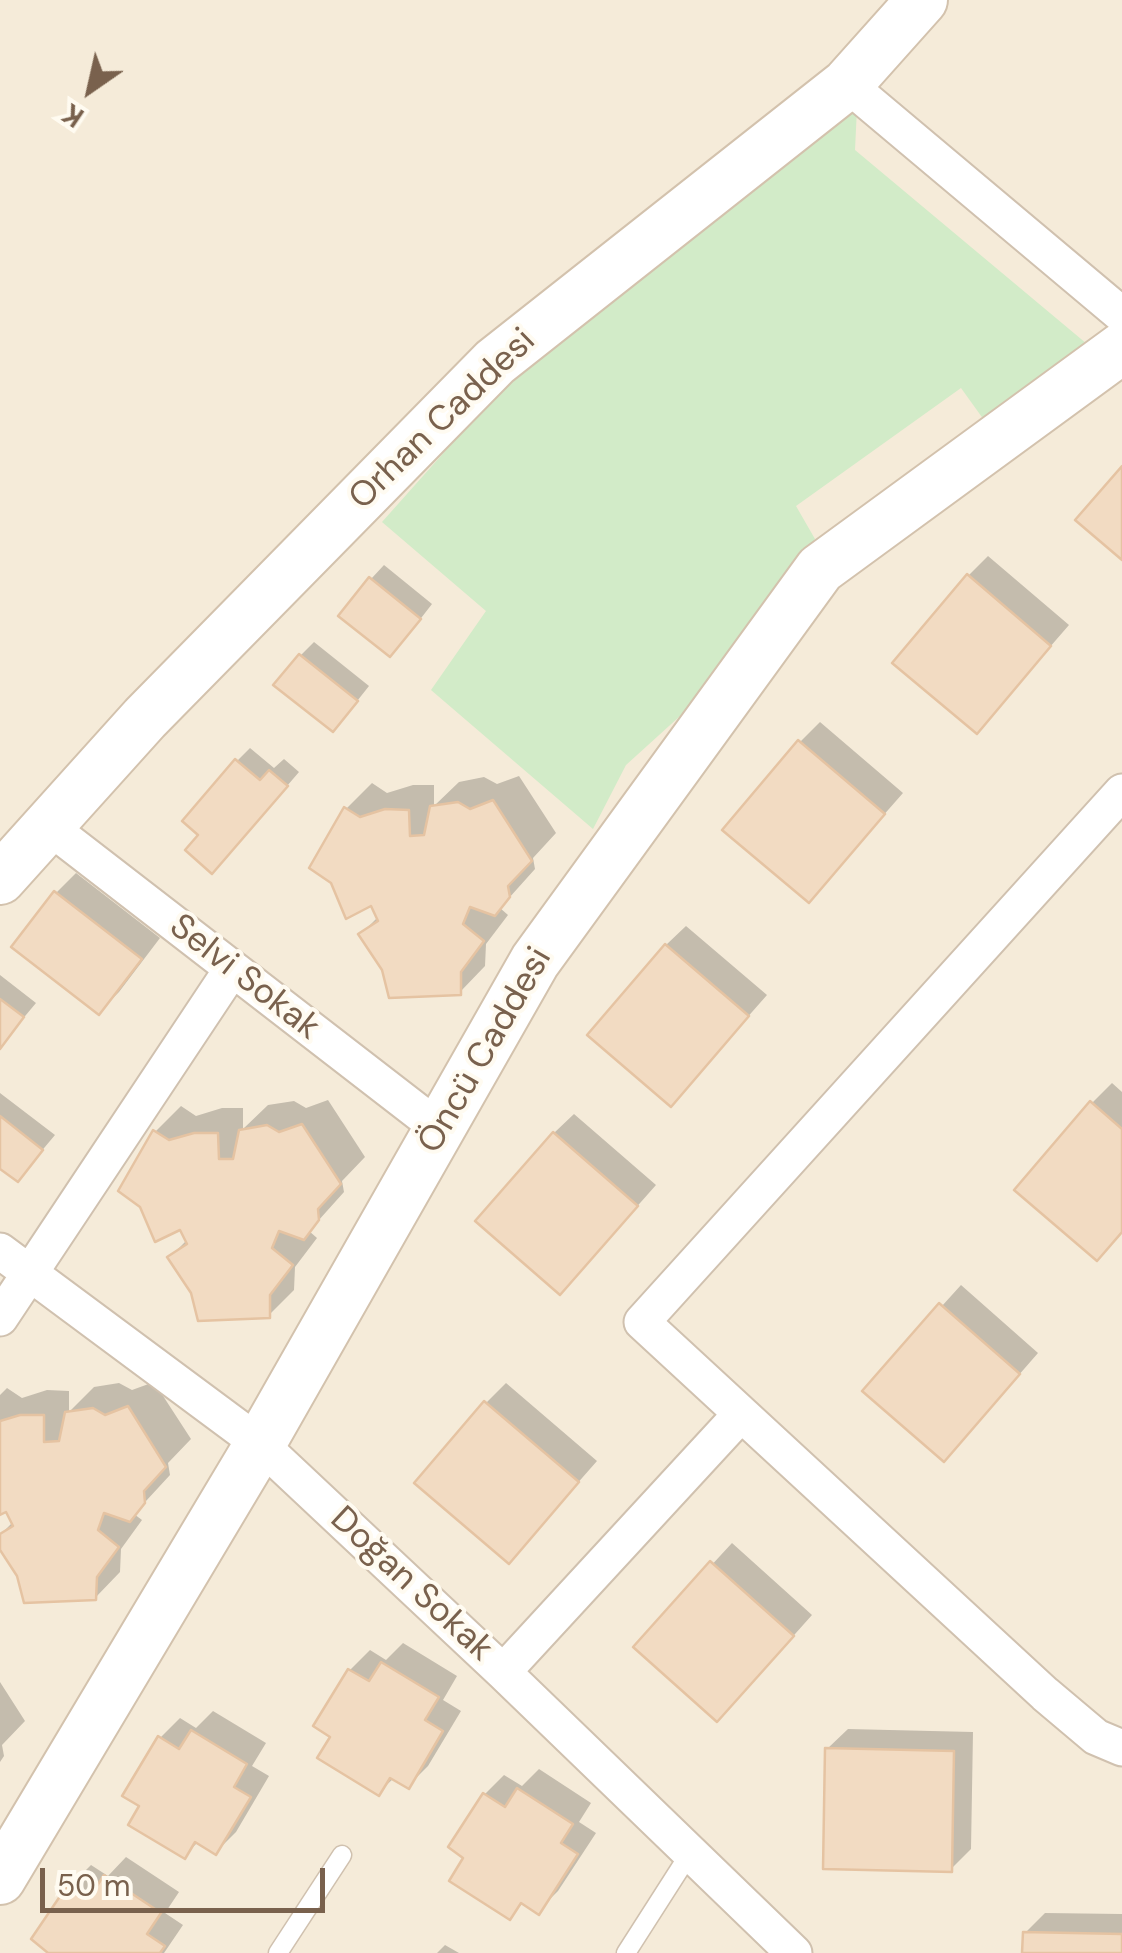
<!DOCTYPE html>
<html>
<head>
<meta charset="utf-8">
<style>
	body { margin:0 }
	#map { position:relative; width:1122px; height:1953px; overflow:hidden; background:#fdf8eb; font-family:"DM Sans",sans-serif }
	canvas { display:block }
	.north { position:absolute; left:40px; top:40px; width:100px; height:100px; -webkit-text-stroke:8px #fffbf1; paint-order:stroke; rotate:214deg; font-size:28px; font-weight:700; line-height:40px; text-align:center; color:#79614d }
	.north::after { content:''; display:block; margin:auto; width:35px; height:45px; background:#79614d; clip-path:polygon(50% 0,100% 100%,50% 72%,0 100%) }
	.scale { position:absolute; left:40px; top:1868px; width:285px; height:45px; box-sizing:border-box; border:5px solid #79614d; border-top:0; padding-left:12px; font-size:30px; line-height:35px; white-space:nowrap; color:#79614d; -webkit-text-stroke:8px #fffbf1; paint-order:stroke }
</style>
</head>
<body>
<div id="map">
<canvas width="1122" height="1953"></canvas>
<div class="north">K</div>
<div class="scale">50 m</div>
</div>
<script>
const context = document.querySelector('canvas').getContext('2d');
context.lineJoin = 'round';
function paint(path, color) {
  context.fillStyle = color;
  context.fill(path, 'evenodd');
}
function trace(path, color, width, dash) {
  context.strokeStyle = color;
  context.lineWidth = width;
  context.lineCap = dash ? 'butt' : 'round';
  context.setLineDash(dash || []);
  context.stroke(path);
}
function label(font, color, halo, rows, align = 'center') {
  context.font = font + ' "DM Sans",sans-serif';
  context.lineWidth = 8;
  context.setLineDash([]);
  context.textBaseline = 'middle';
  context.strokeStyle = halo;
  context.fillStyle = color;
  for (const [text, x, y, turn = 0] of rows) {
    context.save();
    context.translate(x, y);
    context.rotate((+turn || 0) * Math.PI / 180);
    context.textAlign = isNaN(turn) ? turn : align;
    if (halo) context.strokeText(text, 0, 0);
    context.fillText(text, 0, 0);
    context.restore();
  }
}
const residential = new Path2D(`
	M0,0H1122V1953H0Z`);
const green = new Path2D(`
	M857,108L855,150L1087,344L984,420L961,388L796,506L815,539L701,697L626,765L593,829L431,690L486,611L382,522L538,347L719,217Z`);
const shadow = new Path2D(`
	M988,556L1069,625L977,731L968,576Z
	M384,565L432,604L404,640L371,579Z
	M314,642L369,686L346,715L300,656Z
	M820,722L903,793L809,900L800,742Z
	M250,748L274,768L284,759L299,772L226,857L202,835L237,761Z
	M519,776L556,833L533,858L535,869L500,908L508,915L486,944L485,966L460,992L384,969L361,934L379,916L346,809L372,783L387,793L413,785H434V806L459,782L484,777L497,784Z
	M76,873L160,938L119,992L99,1012L56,893Z
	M686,926L767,995L671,1104L666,945Z
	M0,975L36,1003L0,1046Z
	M1112,1083L1122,1092V1232L1097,1258L1092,1103Z
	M0,1093L55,1135L18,1179L0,1165Z
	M328,1100L365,1157L342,1181L344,1192L309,1231L317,1238L295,1267L294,1290L269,1315L193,1292L170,1257L188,1239L155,1132L181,1106L196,1116L222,1108H243V1129L268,1105L294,1101L306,1108Z
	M574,1114L656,1185L579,1272L554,1133Z
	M961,1285L1038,1353L963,1439L865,1391Z
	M154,1382L191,1439L168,1463L170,1475L134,1514L142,1520L121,1549L120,1572L95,1598L19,1574L0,1546V1535L14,1521L7,1509L0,1512V1395L7,1388L22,1398L47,1390L69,1391V1412L94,1387L119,1383L132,1390Z
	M506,1383L597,1461L509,1561L486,1403Z
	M732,1543L812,1615L737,1699L637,1646Z
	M403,1643L457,1676L443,1700L461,1711L428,1766L408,1786L394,1778L379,1792L334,1736L350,1670L370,1650L386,1660Z
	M0,1682L25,1721L2,1745L4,1756L0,1762Z
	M213,1711L266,1743L252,1766L269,1776L236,1832L216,1852L199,1841L184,1856L143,1805L160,1738L180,1718L196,1728Z
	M848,1729L973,1732L971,1849L951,1869L827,1749Z
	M539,1769L591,1803L579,1822L596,1833L558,1891L538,1911L524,1902L509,1917L467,1857L484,1795L504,1775L522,1786Z
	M126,1857L179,1892L165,1913L183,1925L164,1953H52L71,1885L91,1865L108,1876Z
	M1045,1913L1122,1914V1953H1025V1933Z
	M445,1945L459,1953H437Z`);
const building = new Path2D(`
	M1122,466V560L1075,520Z
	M967,574L1051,646L977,734L892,663Z
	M369,577L421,619L390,657L338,616Z
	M299,654L358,701L333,732L273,685Z
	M798,740L885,814L809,903L722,830Z
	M235,759L260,780L269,770L288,786L212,874L185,850L198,835L182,821Z
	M493,800L532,861L508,886L510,897L495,916L470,907L463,924L484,941L461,972V995L389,998L382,970L358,934L378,921L371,906L346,919L331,883L309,868L344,807L360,817L385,809L409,810L410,836L424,835L430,806L458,802L470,809Z
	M54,891L142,959L99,1015L11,947Z
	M665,944L749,1016L671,1107L587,1035Z
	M0,999L24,1017L0,1049Z
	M1090,1101L1122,1129V1232L1097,1261L1014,1190Z
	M0,1116L43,1150L18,1182L0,1169Z
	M302,1124L341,1184L318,1209L319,1220L304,1240L279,1231L272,1248L293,1265L270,1295V1318L198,1321L191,1293L167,1257L187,1244L180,1230L155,1242L140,1207L118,1191L153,1130L169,1140L194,1133H218L219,1159H233L239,1130L267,1125L279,1132Z
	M553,1132L638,1206L560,1295L475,1221Z
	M939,1303L1020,1374L944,1462L862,1391Z
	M484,1401L579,1482L509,1564L414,1483Z
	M128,1406L166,1467L144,1491L145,1503L130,1522L104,1513L98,1530L119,1547L97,1577L96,1600L24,1603L17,1576L0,1550V1534L13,1526L6,1512L0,1515V1421L20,1415H44V1442L59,1441L65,1412L93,1408L105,1415Z
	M710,1561L794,1636L717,1722L633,1647Z
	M381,1662L439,1697L425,1720L443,1731L409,1789L390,1778L379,1796L317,1758L330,1737L313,1726L348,1669L369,1681Z
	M191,1730L247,1764L234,1787L251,1797L216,1855L195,1842L185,1859L128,1825L139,1806L122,1796L158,1736L179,1749Z
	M825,1748L954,1751L952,1872L823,1869Z
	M517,1788L573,1824L561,1843L578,1854L539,1915L521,1903L510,1920L449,1881L463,1858L448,1847L483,1793L505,1807Z
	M104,1875L161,1913L147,1934L165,1946L160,1953H48L31,1939L69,1883L90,1897Z
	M1023,1932L1122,1934V1953H1022Z`);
const lane = new Path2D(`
	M278,1953L342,1855
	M626,1953L690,1853`);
const street = new Path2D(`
	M847,84L1122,315
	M1122,792L642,1322L1045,1694L1096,1737L1122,1748
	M48,826L440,1129
	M0,1251L260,1444L503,1672L794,1953
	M0,1318L232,969
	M503,1672L741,1414`);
const secondary = new Path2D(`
	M0,879L145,718L495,362L847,84L922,0
	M0,1879L260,1444L535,961L820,569L1122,348`);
const streetNames = [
	["Orhan Caddesi",443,420,-44],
	["Selvi Sokak",244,978,38],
	["Öncü Caddesi",486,1051,-60],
	["Doğan Sokak",411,1585,43]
];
paint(residential, '#f5ebd9');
paint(green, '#d2ebc8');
paint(shadow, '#0003');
paint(building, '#f2dbc2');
trace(building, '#e5c3a2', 2.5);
trace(lane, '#d0c1af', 21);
trace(street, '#d0c1af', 39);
trace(secondary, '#d3c2ad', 54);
trace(lane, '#fff', 18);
trace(street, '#fff', 35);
trace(secondary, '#fff', 50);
label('35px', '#79614d', '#fffbf1', streetNames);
</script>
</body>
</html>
